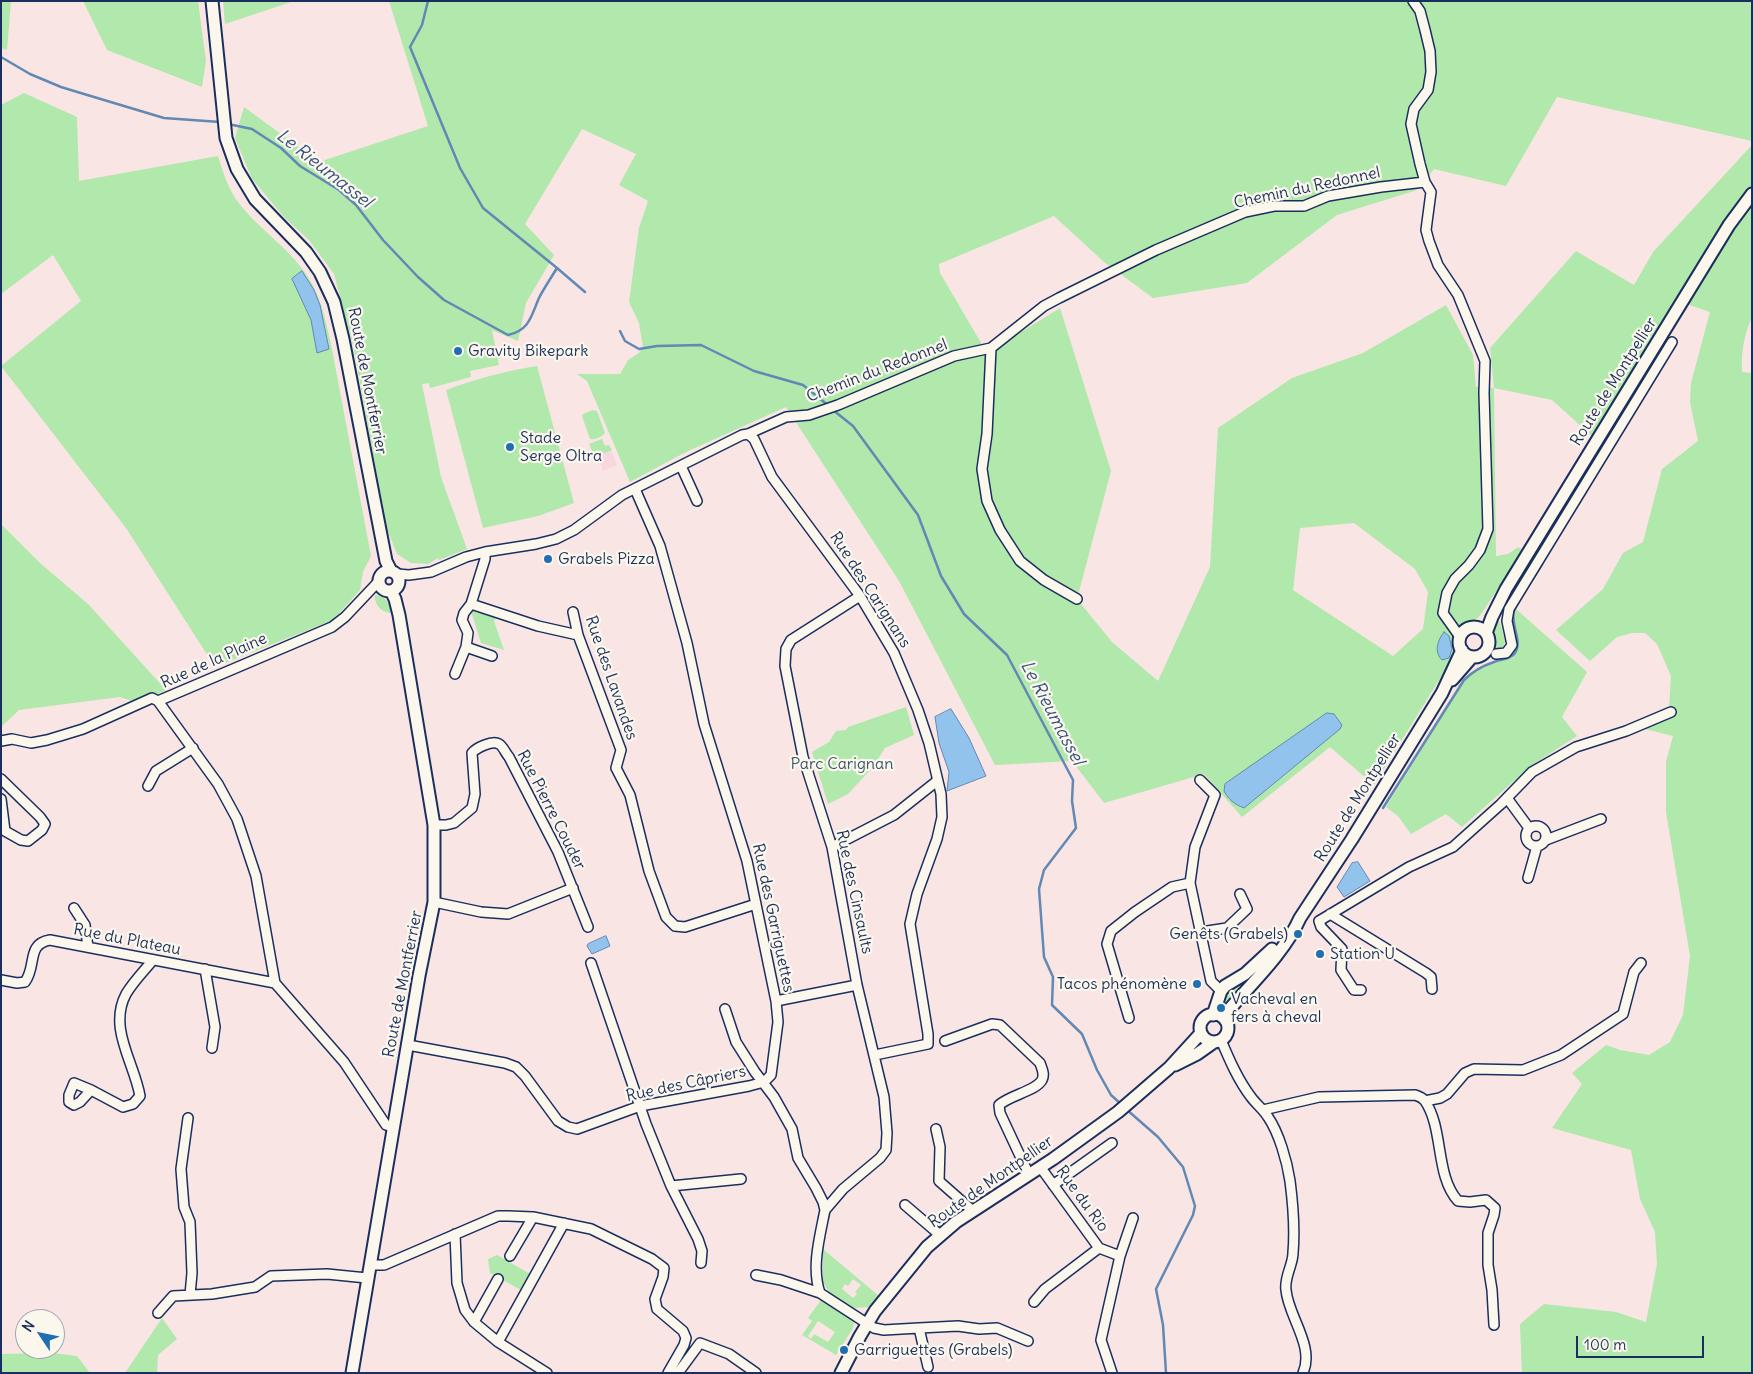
<!DOCTYPE html>
<html>
<head>
<meta charset="utf-8">
<style>
	body { margin:0 }
	#map { position:relative; width:1753px; height:1374px; overflow:hidden; background:#f9e5e4; font-family:Delius,sans-serif }
	canvas { display:block }
	.frame { position:absolute; inset:0; border:2px solid #1b2f5e; pointer-events:none }
	.north { position:absolute; left:15px; top:1309px; width:50px; height:50px; box-sizing:border-box; background:#fbf7ec; border:1px solid #a1a7b3; border-radius:50%; rotate:304deg; font-size:14px; font-weight:700; line-height:20px; text-align:center; color:#1b2f5e }
	.north::after { content:''; display:block; margin:auto; width:18px; height:22px; background:#1f6fb2; clip-path:polygon(50% 0,100% 100%,50% 72%,0 100%) }
	.scale { position:absolute; left:1576px; top:1336px; width:128px; height:22px; box-sizing:border-box; border:2px solid #1b2f5e; border-top:0; padding-left:6px; font-size:15px; line-height:18px; white-space:nowrap; color:#1b2f5e; -webkit-text-stroke:4px #fbf7ec; paint-order:stroke }
</style>
</head>
<body>
<div id="map">
<canvas width="1753" height="1374"></canvas>
<div class="frame"></div>
<div class="north">N</div>
<div class="scale">100 m</div>
</div>
<script>
const context = document.querySelector('canvas').getContext('2d');
context.lineJoin = 'round';
function paint(path, color) {
  context.fillStyle = color;
  context.fill(path, 'evenodd');
}
function trace(path, color, width, dash) {
  context.strokeStyle = color;
  context.lineWidth = width;
  context.lineCap = dash ? 'butt' : 'round';
  context.setLineDash(dash || []);
  context.stroke(path);
}
function label(font, color, halo, rows, align = 'center') {
  context.font = font + ' Delius,sans-serif';
  context.lineWidth = 4.5;
  context.setLineDash([]);
  context.textBaseline = 'middle';
  context.strokeStyle = halo;
  context.fillStyle = color;
  for (const [text, x, y, turn = 0] of rows) {
    context.save();
    context.translate(x, y);
    context.rotate((+turn || 0) * Math.PI / 180);
    context.textAlign = isNaN(turn) ? turn : align;
    if (halo) context.strokeText(text, 0, 0);
    context.fillText(text, 0, 0);
    context.restore();
  }
}
const built = new Path2D(`
	M602,439L605,446L609,445L617,465L603,471L598,456L595,457L589,444Z`);
const green = new Path2D(`
	M1,1H11L7,50L1,48Z
	M83,1H198L206,61L202,87L107,50Z
	M223,1H294L225,24Z
	M389,1H1752V141L1557,97L1506,186L1434,169L1417,190L1337,215L1247,283L1153,298L1104,262L1054,216L939,264L940,273L987,353L1060,308L1111,471L1077,599L1112,642L1158,681L1210,567L1218,428L1292,378L1363,353L1446,305L1473,355L1476,387L1494,388L1490,348L1576,251L1634,285L1653,252L1752,145V317C1744,335 1741,352 1742,372L1752,373V1373H1522L1520,1324L1544,1304L1616,1312L1646,1322L1657,1264L1655,1232L1640,1199L1631,1150L1552,1128L1582,1084L1572,1073L1606,1045L1620,1050L1649,1055L1670,1042L1683,1015L1690,956L1666,812V762L1673,736L1645,729L1644,719L1669,708L1671,676L1657,644L1645,633H1632L1617,637L1590,661L1556,630L1603,589L1623,553L1643,542L1662,469L1698,441L1690,402L1691,383L1710,312L1675,300L1593,437L1552,400L1494,388L1496,556L1508,554L1518,547L1524,550L1479,617L1470,623L1461,625L1455,637L1457,651L1374,785L1330,747L1242,817L1204,774L1104,803L1072,761L995,765L899,581L786,407L684,453L630,482L587,381L577,374H620L628,360L639,353L643,347L639,323L629,302L639,228L648,201L619,185L636,154L582,129L525,224L554,255L526,303L518,341L492,330L499,365L470,371L471,377L430,388L429,383L422,384L441,477L467,549L439,560L438,558L428,564L411,563L397,554L387,529L353,345L334,274L309,240L284,217L252,179L235,138L244,107L319,162L428,126ZM1354,523L1415,569L1428,592L1423,629L1393,656L1293,590L1300,528Z
	M24,93L77,117L79,181L218,156C223,172 228,189 238,202C260,231 293,250 311,282C322,301 326,323 331,344L371,556L363,572L360,590L333,620L215,667L126,528L1,366L81,301L53,255L1,294V105Z
	M537,366L574,503L538,516L483,528L446,390C476,379 505,371 537,366Z
	M593,410L597,411L605,433C602,437 594,440 590,439L582,416L583,414Z
	M602,439L605,446L609,445L612,450L595,457L589,444Z
	M1,524L40,563L88,604L166,690L138,703L120,697L19,710L1,727Z
	M375,595C387,596 388,602 392,613C382,613 374,605 375,595Z
	M1516,609L1587,672L1562,717L1577,736L1532,765L1462,827L1446,814L1411,834L1398,816L1386,807L1464,681L1472,673L1496,662L1511,658L1514,655L1518,649V642L1513,620Z
	M471,611L496,618L494,621L504,650L481,643Z
	M1494,620L1500,622L1505,641L1503,648H1496C1490,639 1491,630 1494,620Z
	M906,707L914,735L885,748L873,767L848,794L828,804L812,752L829,742L836,731L846,730L848,727Z
	M1239,984L1242,989L1222,1015L1217,1012L1226,990Z
	M823,1249L879,1296L870,1307L853,1308L829,1292L823,1283ZM853,1279L861,1285L855,1292L857,1294L853,1298L842,1289L845,1284L848,1286Z
	M497,1255L530,1274L521,1290L490,1273L488,1259Z
	M821,1300L851,1319L854,1323L853,1328L836,1355L802,1335L812,1321L808,1318ZM818,1321L835,1332L828,1342L814,1334L811,1339L808,1336Z
	M162,1318L177,1339L158,1355L157,1373H125Z
	M53,1353L77,1356L90,1373H1V1354Z`);
const water = new Path2D(`
	M302,271L314,290L320,305L329,349L317,353L311,320L292,279Z
	M1444,632L1449,636L1452,649L1449,658L1442,660C1434,652 1437,641 1444,632Z
	M951,709L969,738L986,776L947,791L949,772L939,743L935,717Z
	M1327,713L1334,714L1342,725L1340,729L1244,808C1234,804 1229,800 1224,791L1225,784Z
	M1358,862L1370,881L1344,897L1337,887L1352,863Z
	M606,936L610,946L592,954L587,946L588,944Z`);
const stream = new Path2D(`
	M428,1L422,25L410,47L460,168L483,208L557,268
	M1,57L30,74L61,87L84,94L164,118L220,122
	M228,124L252,129L281,148L300,166L339,190L356,205L383,240L418,277L444,300L508,335C530,330 531,316 539,298C544,288 551,278 557,268L585,292
	M620,331L625,341L639,349L657,346L701,345L754,371L803,385L829,406
	M833,410L853,426L918,515L941,576L964,614L1007,655L1073,780L1072,801L1076,828L1044,870L1039,889L1044,957L1053,977L1052,1005L1082,1034L1097,1070L1111,1095L1122,1105
	M1383,808L1464,680C1472,672 1482,666 1494,662C1501,659 1510,660 1515,653C1523,641 1510,625 1514,611C1518,598 1535,577 1542,564
	M1126,1109L1158,1137L1183,1167L1195,1206L1193,1215L1156,1289L1163,1325L1166,1373`);
const minor = new Path2D(`
	M1413,1L1420,11L1425,30L1430,51L1431,72L1428,90L1414,109L1411,124L1420,164L1425,182L1431,192L1426,230L1429,241L1438,265L1458,295L1485,361L1484,393L1488,529L1480,550L1469,565L1455,579L1447,593L1443,613L1460,637
	M991,348L987,434L982,469L987,501L1000,530L1020,561L1044,580L1077,599
	M748,434L754,439L772,477L860,596L894,653L918,710L929,743L941,794L942,817L937,839L917,894L910,924L928,1034V1044L875,1055
	M681,466L697,501
	M397,574L409,575L431,572L466,557L485,552L536,544L556,539L574,530L622,495L742,435L748,434L786,417L809,415L838,405L954,356L991,348L1044,306L1059,298L1156,250L1245,212L1274,206H1304L1328,196L1381,187L1425,182
	M471,604L538,626L578,635
	M573,612L578,635L621,750L616,768L630,795L649,871L666,917L675,926L685,927L756,904
	M466,647L492,656
	M1496,654L1506,653L1512,645L1507,621L1509,609L1672,342
	M455,674L466,647L468,633L462,620L464,613L471,604L485,559V552
	M158,701L332,627L345,617L379,581
	M1,741L12,739L31,743L47,740L83,729L152,698L158,701L218,784L237,819L256,876L275,983L344,1062L386,1125L393,1127
	M1,779L40,817L45,824L42,830L28,841L21,840L5,831L1,799
	M1200,780L1215,795L1195,847L1190,883L1211,981L1221,991
	M148,786L156,771L193,748
	M1507,798L1529,828
	M434,825H446L454,823L472,808L475,794L472,753C476,748 492,740 499,744C503,746 506,754 509,757L558,852L588,927
	M1526 836a10 10 0 1 1 20 0a10 10 0 1 1-20 0Z
	M1546,840L1601,819
	M832,847L894,815L937,781
	M1528,878L1537,846
	M434,902L481,912L508,914L573,888
	M74,908L85,925L88,947
	M1330,914L1426,973L1431,977L1432,989
	M1319,921L1409,867L1453,847L1501,804L1532,772L1576,747L1626,731L1671,712
	M1319,921L1321,927L1342,949L1341,970L1354,990H1361
	M1201,932L1227,928L1247,909L1240,894
	M591,963L646,1124L671,1186L698,1239L702,1251L701,1263
	M205,969L215,1027L212,1048
	M1,980L17,983L25,982C37,966 26,944 50,940L275,983
	M776,1001L857,985
	M725,1009L736,1042L755,1072L774,1097L792,1129L798,1158L816,1188L823,1202L825,1210C820,1236 811,1267 820,1293L874,1328L884,1330L919,1328L928,1367
	M1129,1018L1107,944L1111,931L1135,912L1172,887L1190,883
	M1221,1040C1229,1059 1238,1080 1251,1097C1256,1104 1263,1109 1268,1117C1279,1133 1287,1161 1290,1181C1293,1204 1295,1230 1293,1253C1293,1265 1284,1277 1286,1290C1288,1316 1315,1346 1303,1373
	M945,1041L992,1024L1000,1025L1040,1063C1042,1069 1045,1074 1042,1080C1036,1091 1010,1095 999,1105L1000,1113L1029,1175
	M408,1045L505,1063L516,1067L525,1076L558,1121L568,1127L577,1129L640,1106L749,1086L764,1082L771,1075L778,1022L776,1001L747,861L704,724L687,643L660,546L635,489
	M91,1090L80,1102L74,1105L69,1102V1095L74,1083L91,1090L123,1107L133,1104L140,1096C134,1062 108,1028 126,994C133,982 144,971 153,960
	M1425,1101L1440,1098L1447,1094L1465,1073L1474,1069L1523,1070L1561,1055L1623,1014L1634,972L1641,963
	M1263,1110L1319,1097L1415,1095C1418,1096 1422,1097 1425,1101C1444,1129 1435,1176 1458,1201L1470,1202L1486,1200L1495,1208L1494,1215L1488,1233V1265L1492,1290L1494,1325
	M188,1118L181,1169L184,1207L190,1222L192,1273L190,1295
	M936,1129L940,1147L939,1181L973,1211
	M1041,1168L1099,1248L1120,1256
	M1053,1185L1112,1143
	M671,1186L741,1179
	M905,1205L940,1235
	M825,1210L843,1189L880,1158L886,1150L887,1133L884,1097L857,985L832,847L803,757L785,666L786,649L791,640L860,596
	M455,1234L457,1283L465,1310L474,1322L498,1342L547,1373
	M510,1256L533,1217
	M370,1265H384L498,1216H508L533,1217L591,1229L652,1259L664,1268L663,1277L655,1299L657,1309L683,1331L686,1338L684,1345L668,1373
	M756,1275L781,1280L820,1293
	M1034,1302L1045,1289L1099,1248
	M158,1313L173,1296L212,1294L255,1287L271,1276L327,1274L367,1278
	M474,1322L498,1279
	M919,1328L958,1326L979,1329L997,1328L1028,1341
	M498,1342L564,1223
	M678,1373L700,1343L729,1354L756,1373
	M1112,1373L1101,1340L1120,1256L1133,1218`);
const tertiary = new Path2D(`
	M212,1L226,138L237,169L255,199L306,252L320,272L334,302L343,339L386,561L391,571
	M379 581a10 10 0 1 1 20 0a10 10 0 1 1-20 0Z
	M1459 642a15 15 0 1 1 30 0a15 15 0 1 1-30 0Z
	M1486,633L1492,617L1506,589L1729,225L1752,194
	M1452,680L1472,657
	M1200 1028a14 14 0 1 1 28 0a14 14 0 1 1-28 0Z
	M1213,1015L1221,991L1225,986L1245,974L1272,949
	M1226,1021L1227,1012C1251,984 1285,952 1300,918L1352,839L1442,693L1462,650
	M1175,1065L1197,1054L1214,1042
	M352,1373L419,976L434,902V825L399,615L395,599L391,591
	M841,1373L860,1336L875,1311L927,1247L956,1222L1053,1159L1118,1112L1169,1068L1201,1033`);
const markers = [
	[458,351,5,"#1f6fb2"],
	[510,447,5,"#1f6fb2"],
	[548,559,5,"#1f6fb2"],
	[1298,934,5,"#1f6fb2"],
	[1320,954,5,"#1f6fb2"],
	[1197,984,5,"#1f6fb2"],
	[1221,1008,5,"#1f6fb2"],
	[844,1350,5,"#1f6fb2"]
];
const streetNames = [
	["Chemin du Redonnel",1307,188,-12],
	["Chemin du Redonnel",877,371,-21],
	["Route de Montferrier",367,381,79],
	["Route de Montpellier",1614,382,-58],
	["Rue des Carignans",870,590,57],
	["Rue de la Plaine",214,661,-24],
	["Rue des Lavandes",611,678,71],
	["Route de Montpellier",1358,798,-58],
	["Rue Pierre Couder",551,810,63],
	["Rue des Cinsaults",854,892,78],
	["Rue des Garriguettes",773,918,78],
	["Rue du Plateau",127,940,11],
	["Route de Montferrier",403,984,-79],
	["Rue des Câpriers",686,1084,-12],
	["Route de Montpellier",991,1182,-35],
	["Rue du Rio",1082,1199,54]
];
const poiNames = [
	["Gravity Bikepark",468,351],
	["Stade",520,438],
	["Serge Oltra",520,456],
	["Grabels Pizza",558,559],
	["Genêts (Grabels)",1288,934,"right"],
	["Station U",1330,954],
	["Tacos phénomène",1187,984,"right"],
	["Vacheval en",1231,999],
	["fers à cheval",1231,1017],
	["Garriguettes (Grabels)",854,1350]
];
const parkNames = [
	["Parc Carignan",842,764]
];
const waterNames = [
	["Le Rieumassel",324,169,38],
	["Le Rieumassel",1052,713,62]
];
paint(built, '#f7d8de');
paint(green, '#b1e8ac');
paint(water, '#91c3ed');
trace(water, '#6288b4', 1);
trace(stream, '#6288b4', 2.5);
trace(minor, '#1b2f5e', 12);
trace(tertiary, '#1b2f5e', 15);
trace(minor, '#fbf7ec', 9);
trace(tertiary, '#fbf7ec', 11);
for (const [x, y, r, color] of markers) {
  const dot = new Path2D();
  dot.arc(x, y, r, 0, 2 * Math.PI);
  context.fillStyle = color;
  context.fill(dot);
  trace(dot, '#fbf7ec', 2);
}
label('16px', '#1b2f5e', '#fbf7ec', streetNames);
label('16px', '#1b2f5e', '#fbf7ec', poiNames, 'left');
label('16px', '#39546e', '#fbf7ec', parkNames);
label('italic 18px', '#385482', '#fbf7ec', waterNames);
</script>
</body>
</html>
